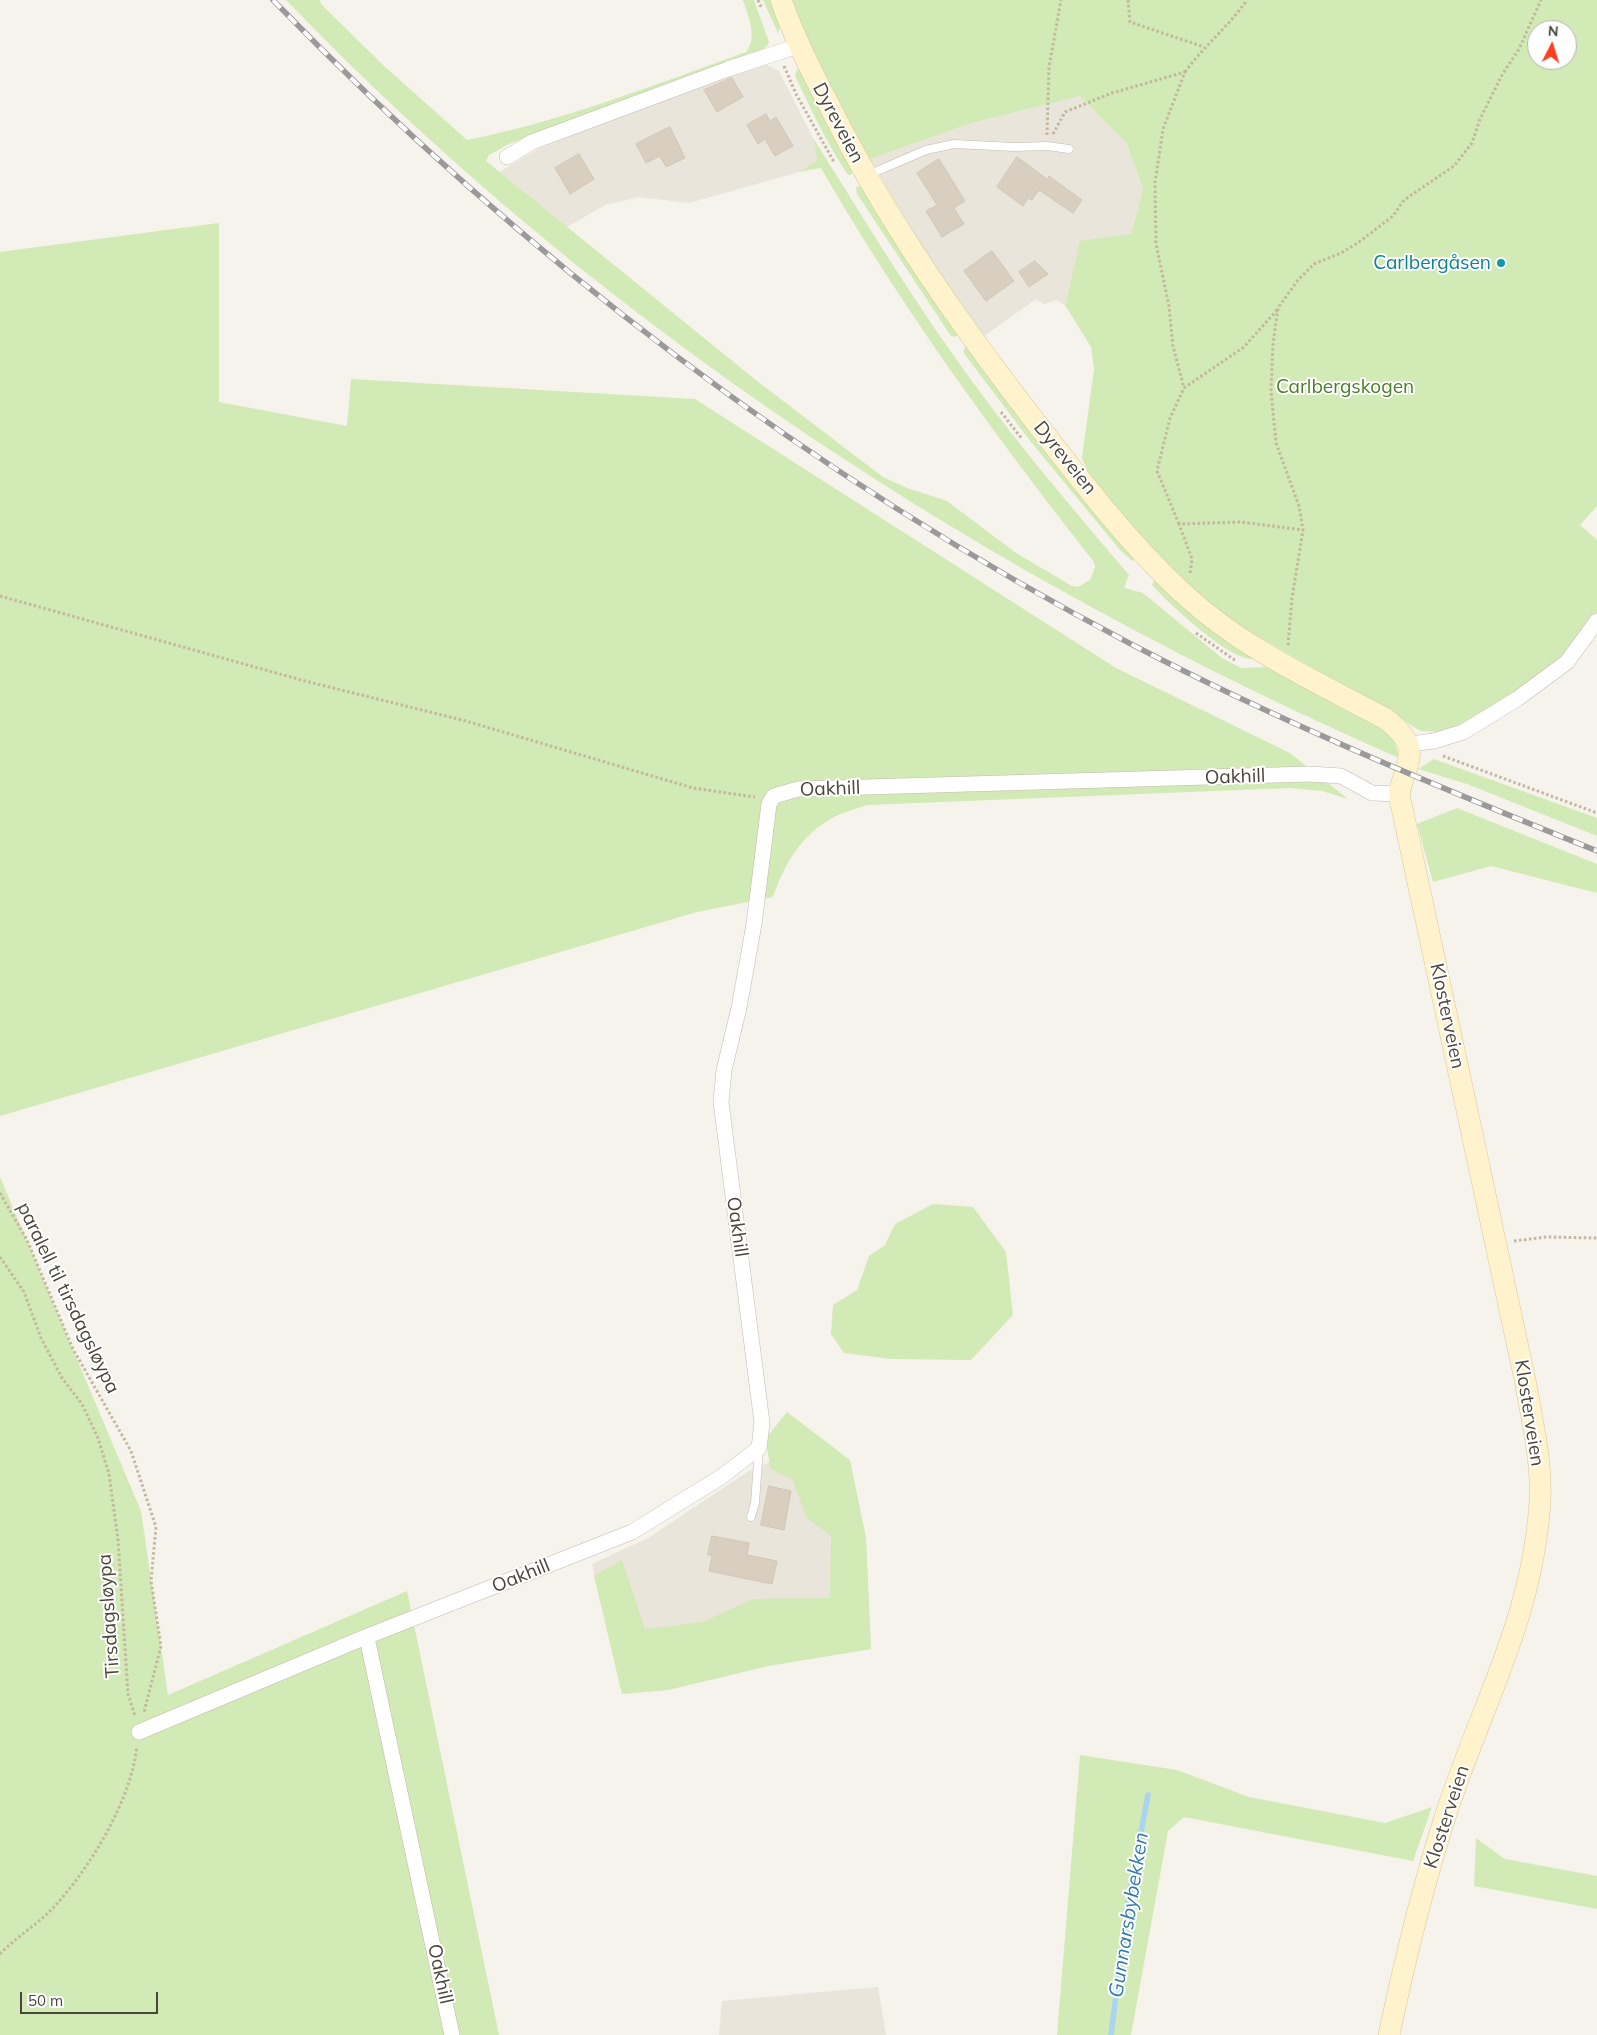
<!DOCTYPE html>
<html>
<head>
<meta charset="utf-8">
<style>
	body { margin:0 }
	#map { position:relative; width:1597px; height:2035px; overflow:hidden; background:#f6f3ec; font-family:Mulish,sans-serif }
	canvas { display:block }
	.north { position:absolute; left:1527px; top:20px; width:50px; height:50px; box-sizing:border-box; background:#fff; border:1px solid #b7b4b0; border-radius:50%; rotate:5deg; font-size:14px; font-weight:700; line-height:20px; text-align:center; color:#4b4439 }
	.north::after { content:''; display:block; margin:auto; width:18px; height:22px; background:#fc3f1d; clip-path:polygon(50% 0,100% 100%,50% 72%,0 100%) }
	.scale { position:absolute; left:20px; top:1992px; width:138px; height:22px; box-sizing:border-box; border:2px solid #4b4439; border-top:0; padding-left:6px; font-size:15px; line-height:18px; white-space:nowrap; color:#4b4439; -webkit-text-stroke:4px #fff; paint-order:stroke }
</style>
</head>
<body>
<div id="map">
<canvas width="1597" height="2035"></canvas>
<div class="north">N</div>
<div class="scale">50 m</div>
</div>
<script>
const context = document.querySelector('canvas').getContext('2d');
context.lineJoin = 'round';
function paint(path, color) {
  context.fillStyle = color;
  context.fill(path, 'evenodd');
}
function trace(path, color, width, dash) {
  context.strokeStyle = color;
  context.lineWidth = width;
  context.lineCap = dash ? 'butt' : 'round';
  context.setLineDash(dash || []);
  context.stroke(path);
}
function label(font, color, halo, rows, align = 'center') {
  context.font = font + ' Mulish,sans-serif';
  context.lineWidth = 4;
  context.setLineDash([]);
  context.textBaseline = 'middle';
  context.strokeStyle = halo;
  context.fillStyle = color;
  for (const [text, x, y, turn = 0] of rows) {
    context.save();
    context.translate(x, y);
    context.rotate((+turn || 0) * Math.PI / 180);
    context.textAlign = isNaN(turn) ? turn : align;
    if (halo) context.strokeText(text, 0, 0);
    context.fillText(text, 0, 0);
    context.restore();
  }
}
const residential = new Path2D(`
	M763,63L779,71L813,138L817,160L799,172L689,203L638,197L605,205L567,227L499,172L536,150L733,72Z
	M1080,96L1127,144L1143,189L1131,234L1080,242L1065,305L1056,300L1045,304L1035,300L984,336L931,262L870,159L972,123Z
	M850,1460L866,1538L871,1649L768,1666L668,1690L622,1694L592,1564L648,1538L747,1472L772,1461Z
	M878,1987L886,2035H719L722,2001Z`);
const green = new Path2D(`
	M286,0H320L321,4L383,65L467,140C563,121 654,85 746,52C758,38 748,16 743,0H754L769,42L766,47L754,55L509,144L489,155L486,161L757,381L883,477L907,488L947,501L1016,553L1072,586L1078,587L1090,580L1095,567L1094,562C995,436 901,307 821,168L799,172L817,160L813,138C858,209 901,281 949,349C1004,428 1066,501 1129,575L1124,588L1143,593L1222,658L1241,668L1269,667L1373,720L1394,739L1399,758C986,577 600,326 286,0Z
	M763,0H771L780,26L778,33Z
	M791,0H1597V506L1580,525L1597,540V613L1568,653L1523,688L1463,724L1440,732L1421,731L1219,614L1153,552L1088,473L1082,458L1094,369L1091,347L1065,305L1080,241L1131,234L1143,189L1127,144L1080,96L972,123L870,159C841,107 813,55 791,0ZM1537,30H1567V60H1537Z
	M797,69L801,72L853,171L851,175H848C827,144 811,109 795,76Z
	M862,186L959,334L955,337L951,336L857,194L856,187Z
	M219,223V402L347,426L351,379L695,399L1116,668L1290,753L1348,799L1322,791L1289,788L867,805C856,809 844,812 834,817C802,834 784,864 773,897L697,912L0,1116V252Z
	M966,346L1135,558L1132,561L1119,549L1031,442L963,352Z
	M1154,579L1253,659C1230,661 1168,603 1152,585Z
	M1434,759L1597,818V836L1467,784L1418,769Z
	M1457,808L1597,864V893L1491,866L1433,882L1417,824Z
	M0,1177L141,1511L168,1695L407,1591L499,2035H0Z
	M933,1204L973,1207L1006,1252L1013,1315L971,1360L891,1359L844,1353L831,1334L833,1305L857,1290L869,1256L885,1245L895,1224Z
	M787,1412L850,1460L866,1538L871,1649L768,1666L668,1690L622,1694L594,1576L622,1560L645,1629L703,1622L753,1599L830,1598L831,1536L806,1517L793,1480L770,1468L766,1438Z
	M1080,1755L1177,1770L1249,1797L1385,1823L1432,1807L1413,1861L1184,1817L1168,1831L1131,2035H1057Z
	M1476,1838L1505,1859L1597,1876V1909L1474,1886Z`);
const stream = new Path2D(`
	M1111,2035L1128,1901L1148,1795`);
const building = new Path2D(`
	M732,78L743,97L717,112L704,90Z
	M766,114L770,121L776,117L793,146L775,156L765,139L758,144L747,125Z
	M670,127L685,158L666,167L660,156L646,163L636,144Z
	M579,154L594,179L570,194L555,168Z
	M1017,157L1047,179L1049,176L1082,200L1073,213L1039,190L1032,200L1028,198L1023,206L997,187Z
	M939,159L965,201L954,208L964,224L942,237L926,211L937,205L917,173Z
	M992,251L1014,281L986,301L964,271Z
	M1035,261L1048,274L1029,287L1019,272Z
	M769,1486L791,1491L784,1530L761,1525Z
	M712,1536L749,1543L747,1555L777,1561L772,1584L709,1571L712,1555H708Z`);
const path = new Path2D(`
	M758,0L762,9
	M1128,0L1130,22L1204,47
	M784,66L796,94L834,162
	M1185,72C1204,46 1229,26 1247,0
	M1053,134L1065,112L1112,93L1185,72L1163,129L1155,182L1156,244L1169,306L1173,346L1184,388
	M1047,135L1049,67L1061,0
	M1001,412L1022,439
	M1179,524L1157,471L1170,418L1184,388L1244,347L1277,310
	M1190,573L1192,559L1179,524L1241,522L1303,530
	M0,596L305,681L466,721L693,788L755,797
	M1196,633L1236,661
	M1288,645L1292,598L1303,530L1299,506L1276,443L1271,391L1273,344L1278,308L1298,280L1314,264L1341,253L1359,242L1393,216L1404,200L1454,166L1472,143L1480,119L1502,75L1519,49L1541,0
	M1443,756L1597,813
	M0,1193L27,1240L73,1349L131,1451L156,1527L151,1581L161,1646L144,1712
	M1514,1241L1546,1237L1597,1238
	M0,1257L24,1292L41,1338L62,1378L82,1404L98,1438L109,1474L118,1540L128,1694L135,1716
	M0,1954C16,1937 37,1925 53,1908C90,1868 131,1801 137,1746`);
const lane = new Path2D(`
	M868,175L926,150L954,144L1014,147L1047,146L1069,149
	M751,1517L755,1503L759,1448`);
const street = new Path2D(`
	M507,157L532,142L728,69L798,46
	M1410,744L1434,741L1463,732L1517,699L1567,662L1597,621
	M367,1638L452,2035
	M139,1732L363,1638L632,1532L721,1477L759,1448L762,1423L721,1102L724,1070L739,1008L754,924L769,804L774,796L798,789L1309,774L1341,776L1372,793L1399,794`);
const secondary = new Path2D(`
	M781,0C794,37 811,71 829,105C886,220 959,323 1037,424C1083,483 1130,545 1185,595C1243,649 1317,682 1386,719C1422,748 1408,756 1399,794L1525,1380C1532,1420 1542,1461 1540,1501C1533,1618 1482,1704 1447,1811C1423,1885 1405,1959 1389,2035`);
const rail = new Path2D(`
	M273,0C522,257 814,478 1131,644C1282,723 1439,787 1597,851`);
const markers = [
	[1501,263,5,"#0f9aa8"]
];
const streetNames = [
	["Dyreveien",838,123,62],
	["Dyreveien",1065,458,51],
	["Oakhill",1235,777,-2],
	["Oakhill",830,789,-2],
	["Klosterveien",1447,1016,78],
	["Oakhill",737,1227,82],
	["paralell til tirsdagsløypa",68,1298,64],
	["Klosterveien",1529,1413,81],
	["Oakhill",521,1576,-22],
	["Tirsdagsløypa",109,1616,-94],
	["Klosterveien",1447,1817,-72],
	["Oakhill",440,1974,78]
];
const cultureNames = [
	["Carlbergåsen",1491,263]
];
const parkNames = [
	["Carlbergskogen",1345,387]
];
const waterNames = [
	["Gunnarsbybekken",1129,1915,-81]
];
paint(residential, '#eae5da');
paint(green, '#d2eab5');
trace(stream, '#a9d4f2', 5.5);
paint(building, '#d8cfc1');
trace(building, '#d3c7b4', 1);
trace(lane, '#c2bbae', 9);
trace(street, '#c2bbae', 16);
trace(secondary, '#d6c79b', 22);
trace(path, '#c4b79f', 3, [2.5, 2.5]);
trace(lane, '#fff', 8);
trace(street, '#fff', 15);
trace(secondary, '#fff3cd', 21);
trace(rail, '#9a9a9a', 5.5);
trace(rail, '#fff', 4, [11]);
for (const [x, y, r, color] of markers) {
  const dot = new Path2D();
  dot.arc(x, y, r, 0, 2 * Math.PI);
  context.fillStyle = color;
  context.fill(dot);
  trace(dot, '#fff', 2);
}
label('19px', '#4b4439', '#fff', streetNames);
label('19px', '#0d838f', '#fff', cultureNames, 'right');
label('19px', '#4a7f2a', '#fff', parkNames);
label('italic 20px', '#2e7ab2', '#fff', waterNames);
</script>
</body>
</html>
